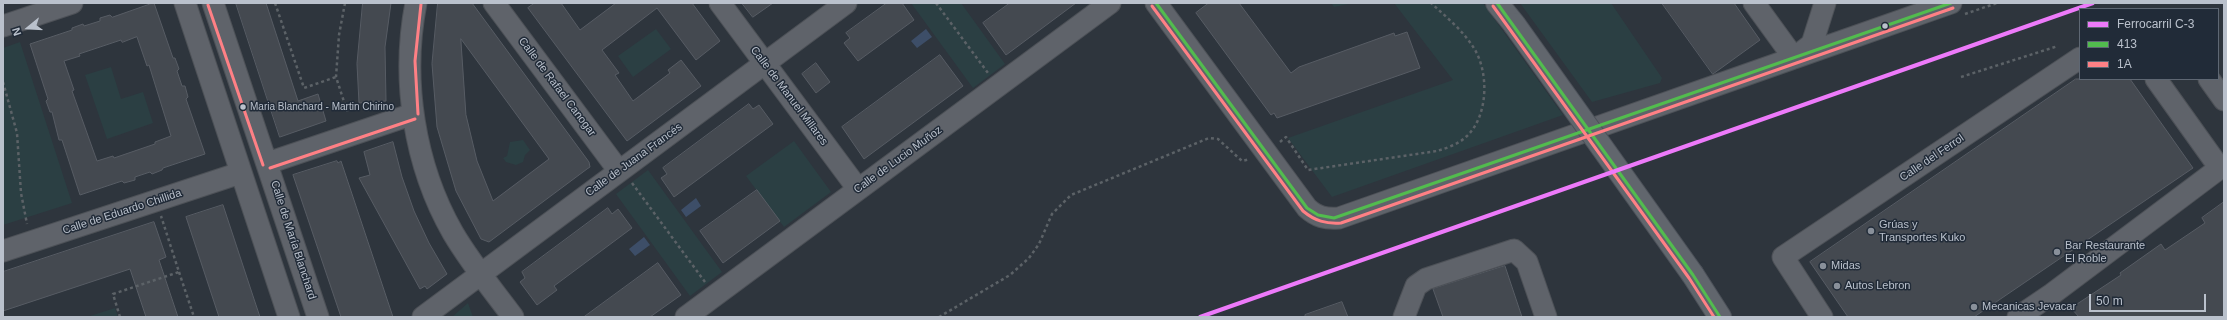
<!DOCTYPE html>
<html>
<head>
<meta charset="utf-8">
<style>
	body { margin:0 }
	#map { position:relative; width:2227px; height:320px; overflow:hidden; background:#2e353d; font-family:Helvetica,sans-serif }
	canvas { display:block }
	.frame { position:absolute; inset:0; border:4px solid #bac1cc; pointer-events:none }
	.legend { position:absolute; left:2079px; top:8px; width:140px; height:72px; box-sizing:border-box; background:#212b38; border:1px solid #5e6773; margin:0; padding:5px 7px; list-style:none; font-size:12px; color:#bac1cc }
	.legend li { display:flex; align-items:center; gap:8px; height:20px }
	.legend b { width:20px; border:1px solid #5e6773 }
	.north { position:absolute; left:8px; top:8px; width:40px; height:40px; -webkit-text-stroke:3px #212b38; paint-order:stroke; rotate:252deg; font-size:11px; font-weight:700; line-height:16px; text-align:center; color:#bac1cc }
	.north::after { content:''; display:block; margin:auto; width:14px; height:18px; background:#bac1cc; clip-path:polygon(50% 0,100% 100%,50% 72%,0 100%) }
	.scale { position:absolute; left:2089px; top:294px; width:117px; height:18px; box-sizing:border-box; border:2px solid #bac1cc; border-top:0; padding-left:5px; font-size:12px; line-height:14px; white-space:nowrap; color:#bac1cc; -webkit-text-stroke:3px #212b38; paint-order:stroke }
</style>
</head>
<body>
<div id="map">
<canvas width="2227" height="320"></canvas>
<div class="frame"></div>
<ul class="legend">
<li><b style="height:5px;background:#ed7afa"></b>Ferrocarril C-3</li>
<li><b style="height:5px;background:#52bc4e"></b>413</li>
<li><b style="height:5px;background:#ff8085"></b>1A</li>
</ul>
<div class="north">N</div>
<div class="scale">50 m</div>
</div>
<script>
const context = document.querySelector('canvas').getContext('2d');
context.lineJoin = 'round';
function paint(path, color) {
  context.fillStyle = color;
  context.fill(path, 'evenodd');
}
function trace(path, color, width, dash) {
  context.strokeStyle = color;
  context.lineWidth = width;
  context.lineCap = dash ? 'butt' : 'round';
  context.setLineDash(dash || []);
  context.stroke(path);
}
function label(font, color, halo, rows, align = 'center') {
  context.font = font + ' Helvetica,sans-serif';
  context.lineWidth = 3;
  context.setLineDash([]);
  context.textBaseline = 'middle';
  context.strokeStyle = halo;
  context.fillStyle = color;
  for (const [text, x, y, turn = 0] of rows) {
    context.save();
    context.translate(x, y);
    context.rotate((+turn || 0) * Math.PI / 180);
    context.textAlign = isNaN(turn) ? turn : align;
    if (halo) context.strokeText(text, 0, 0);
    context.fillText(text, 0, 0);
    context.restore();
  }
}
const green = new Path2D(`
	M911,3H961L1005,64L973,88Z
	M1331,3H1354L1334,7Z
	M1394,3H1483L1563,115L1332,197L1288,138L1453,80Z
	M1520,3H1611L1662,78L1660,83L1592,102Z
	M656,29L671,49L633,77L618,56Z
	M20,42L72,203L3,225V48Z
	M111,67L121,99L143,92L153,123L107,139L85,75Z
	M523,140L530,150L525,155L523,162L516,165L506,162L503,158L507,156L510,142Z
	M794,141L831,192L784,227L746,176Z
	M648,170L722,272L690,296L616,194Z
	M468,303L473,317H452Z
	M115,308L118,317H87Z`);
const water = new Path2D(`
	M926,29L932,37L917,48L911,41Z
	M696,198L701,206L686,217L681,210Z
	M644,237L650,245L635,256L629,249Z`);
const building = new Path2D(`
	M154,3L173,58H175L179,69L177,71L182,86H185L188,97L186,99L205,154L163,168L162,170L152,174L150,172L135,177V180L124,183L122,181L80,195L62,140H59L52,112H50L46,101L48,99L30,44L72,30V28L83,24L84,26L100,21V18L110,15L112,17ZM137,37L147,66L149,65L171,136L155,142V144L114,158L113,156L97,161L72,91L74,90L64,61L80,56L79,54L121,40L122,42Z
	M236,3H266L298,101L318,94L326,121L280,137Z
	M363,3H391L385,47L386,101L359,103L357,64Z
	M438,3H472L589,162L590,167L587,169L489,242L481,239L456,191L437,127L432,64ZM461,39L549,159L493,201L477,161L466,115Z
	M535,3H561L580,30L616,3H692L720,41L696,60L657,8L602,50L619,73L615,75L633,101L670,73L668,70L681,60L701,86L627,141L528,8Z
	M742,3H773L753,17Z
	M887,3H902L914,20L858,61L844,43L850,38L846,33Z
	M1010,3H1076L1006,55L983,23Z
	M1209,3H1239L1291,73L1299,67L1394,33L1395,36L1407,32L1420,68L1277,118L1274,113L1271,115L1196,13Z
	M1662,3H1734L1760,40L1713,74Z
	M940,55L963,86L864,159L842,127Z
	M816,63L830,82L816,93L802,74Z
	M2076,79H2130L2193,168L1974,317H1848L1810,262Z
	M749,104L753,109L759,105L773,124L674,197L661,178L667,174L663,168Z
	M393,142L402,177L414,211L429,243L447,274L427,289L425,286L420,289L359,178L370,175L364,152Z
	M337,161L338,163L341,161L393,317H341L293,175Z
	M757,190L780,221L723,263L700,231Z
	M2224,202V317H2079L2071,308L2121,275L2120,273L2161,244L2165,250L2205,223L2202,218Z
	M223,205L253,296L260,317H219L186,217Z
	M608,208L612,214L618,209L632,228L554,286L557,290L537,305L520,282L525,278L522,272Z
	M154,222L166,257L159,260L178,317H146L130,269L3,311V272Z
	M658,263L681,295L650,317H584Z
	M1505,266L1522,317H1443L1433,289Z
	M1342,302L1348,317H1305V315Z`);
const path = new Path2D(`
	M275,3L304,88L336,77
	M345,3L339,35L336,77L348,114
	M936,3L988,73
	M1965,14L1997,3
	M1961,77L2058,46
	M3,82L17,133L21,193L27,224
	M1280,142L1286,137L1308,170L1437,151C1447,148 1459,144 1467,136C1488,116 1489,74 1475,50C1464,31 1446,17 1431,3
	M632,183L705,282
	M179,272L194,317
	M120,317L113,294L179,272L161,216
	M939,317L1010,275L1029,258L1039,244L1052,214L1071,195L1209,138L1218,139L1242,161L1250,159`);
const minor = new Path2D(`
	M185,3L289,317
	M213,3L318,317
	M416,3C401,79 414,165 453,233C470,262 492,289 513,317
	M494,3L619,171
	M720,3L858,189
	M1156,3L1307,208C1317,217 1325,219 1339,218C1542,145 1747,75 1951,3
	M1754,3L1794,58
	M3,26L72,3
	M1798,55L1812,44L1825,3
	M2156,79L2219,167
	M2209,79L2224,100
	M268,163L413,114
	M3,251L240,173
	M423,317L846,3
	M686,317L1110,3
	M1404,317L1416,286L1426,279L1514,250L1527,262L1546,317
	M1822,317L1783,257L2080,58
	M2018,317L2052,294L2224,165`);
const major = new Path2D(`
	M1497,3L1514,24
	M1693,275L1720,317`);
const majorBridge = new Path2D(`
	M1514,24L1693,275`);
const bus1 = new Path2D(`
	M1156,3L1307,208L1318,215L1334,218L1951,3
	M1497,3L1693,275L1720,317`);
const bus2 = new Path2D(`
	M208,5L263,165
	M1152,6L1303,211C1315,221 1326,224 1341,223L1953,8
	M1493,6L1689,278L1714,317
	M418,114L415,61L421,4
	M270,168L415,119`);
const rail1 = new Path2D(`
	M1200,317L2093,3`);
const markers = [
	[1885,26,3.5,"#bac1cc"],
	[243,107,3.5,"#bac1cc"],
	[1871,231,4,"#89909a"],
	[2057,252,4,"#89909a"],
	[1823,266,4,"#89909a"],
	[1837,286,4,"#89909a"],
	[1974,307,4,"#89909a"]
];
const busNames = [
	["Maria Blanchard - Martin Chirino",250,107]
];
const streetNames = [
	["Calle de Rafael Canogar",557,87,53],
	["Calle de Manuel Millares",789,96,53],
	["Calle del Ferrol",1932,158,-34],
	["Calle de Juana Francés",634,160,-36],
	["Calle de Lucio Muñoz",898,160,-36],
	["Calle de Eduardo Chillida",122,212,-18],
	["Calle de María Blanchard",293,240,72]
];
const poiNames = [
	["Grúas y",1879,225],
	["Transportes Kuko",1879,238],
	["Bar Restaurante",2065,246],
	["El Roble",2065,259],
	["Midas",1831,266],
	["Autos Lebron",1845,286],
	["Mecanicas Jevacar",1982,307]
];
paint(green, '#2b3f43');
paint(water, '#3d4e68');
paint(building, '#444950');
trace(building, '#575c64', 1);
trace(minor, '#4d5157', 23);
trace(major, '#4c5159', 24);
trace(path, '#5c6267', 2.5, [3, 3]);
trace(minor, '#5f636a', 21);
trace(major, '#61666d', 22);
trace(majorBridge, '#4c5159', 24, []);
trace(majorBridge, '#61666d', 22);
trace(bus1, '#52bc4e', 3);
trace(bus2, '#ff8085', 3);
trace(rail1, '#ed7afa', 4);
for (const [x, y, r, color] of markers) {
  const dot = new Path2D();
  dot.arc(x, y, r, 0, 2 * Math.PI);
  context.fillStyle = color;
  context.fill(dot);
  trace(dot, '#212b38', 1.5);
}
label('10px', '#bac1cc', '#212b38', busNames, 'left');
label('11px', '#bac1cc', '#212b38', streetNames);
label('11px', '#bac1cc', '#212b38', poiNames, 'left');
</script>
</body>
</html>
